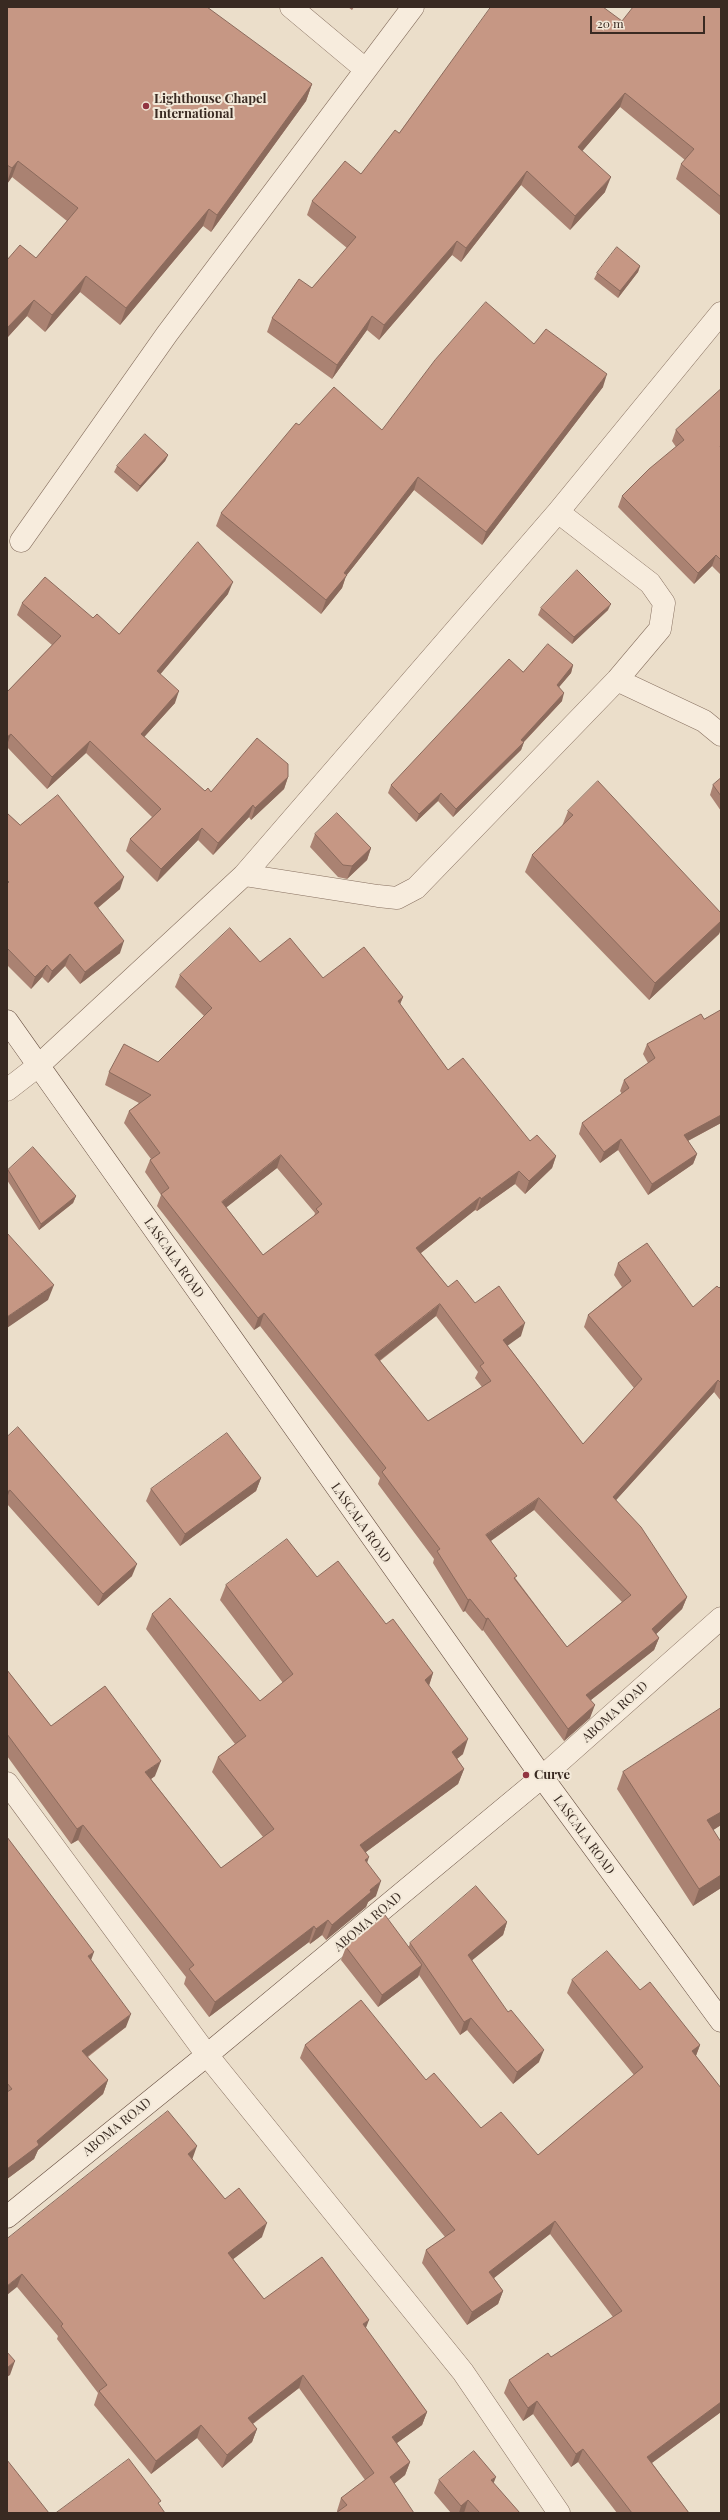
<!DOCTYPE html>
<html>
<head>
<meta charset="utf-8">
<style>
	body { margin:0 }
	#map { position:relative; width:728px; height:2520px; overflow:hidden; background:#ebdeca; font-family:"Playfair Display",serif }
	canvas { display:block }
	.frame { position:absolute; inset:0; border:8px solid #392a22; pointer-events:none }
	.scale { position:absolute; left:590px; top:16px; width:115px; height:18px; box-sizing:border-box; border:2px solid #392a22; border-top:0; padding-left:5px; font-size:12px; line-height:14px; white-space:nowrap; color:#392a22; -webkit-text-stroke:3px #f3e9d9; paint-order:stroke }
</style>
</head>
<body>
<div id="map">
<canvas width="728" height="2520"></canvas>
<div class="frame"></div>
<div class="scale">20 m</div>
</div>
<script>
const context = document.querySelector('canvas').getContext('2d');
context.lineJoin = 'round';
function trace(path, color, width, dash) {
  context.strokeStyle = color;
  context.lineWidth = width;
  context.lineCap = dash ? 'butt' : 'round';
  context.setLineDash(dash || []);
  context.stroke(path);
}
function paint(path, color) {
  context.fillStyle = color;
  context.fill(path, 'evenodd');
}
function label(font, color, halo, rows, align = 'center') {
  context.font = font + ' "Playfair Display",serif';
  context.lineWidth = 4;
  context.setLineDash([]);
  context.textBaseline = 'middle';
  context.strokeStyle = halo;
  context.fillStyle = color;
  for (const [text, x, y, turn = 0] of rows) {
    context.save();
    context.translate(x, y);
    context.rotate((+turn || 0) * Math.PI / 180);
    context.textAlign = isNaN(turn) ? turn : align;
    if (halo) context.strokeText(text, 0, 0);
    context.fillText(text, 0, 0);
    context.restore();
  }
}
const street = new Path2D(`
	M291,7L365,69
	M21,541L167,334L413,7
	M617,680L704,721L721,735
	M244,875L378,896L397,898L416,888L617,680L660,629L664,603L650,583L558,512
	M7,1090L38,1066L244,875L558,512L721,313
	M542,1777L721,1618
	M7,1783L207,2055L463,2372L559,2513`);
const secondary = new Path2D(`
	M7,1021L542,1777L721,2021
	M7,2217L207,2055L542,1777`);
const wall = new Path2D(`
	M7,7L312,84L306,101L211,232L203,226L120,325L80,292L45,332L27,316L7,338V260L36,258L67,221L12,177L7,184Z
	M348,7H354L352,10Z
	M721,7V216L676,179L681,164L685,160L620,107L582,151L605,192L570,230L521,185L461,262L452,255L379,340L367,330L332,379L267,332L272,318L312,288L347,248L307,215L312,201L361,174L399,133L622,21Z
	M640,266L638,272L618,298L594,279L597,273Z
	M534,344L603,387L482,545L414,490L346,576L342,588L321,614L216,526L221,513L382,430Z
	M721,389V575L712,566L694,584L618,507L622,496L676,447L672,441L676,430Z
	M168,455L165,461L137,492L114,472L117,466Z
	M228,594L160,674L175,703L144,737L205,791L211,792L288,777L284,789L251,820L249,817L213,855L198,840L157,882L126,851L130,839L152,817L86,753L47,789L7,747V692L52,645L17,615L22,603L93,618L119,634Z
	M541,608L608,610L572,644L538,615Z
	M573,665L571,673L559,687L562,701L524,742L521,750L453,817L438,801L416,822L388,793L391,785L523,672Z
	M721,778V811L710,795L713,785Z
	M568,811L721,913V929L719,934L649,1000L525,872L532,855L562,826Z
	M7,813L20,825L120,889L98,908L120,953L80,984L65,966L48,983L42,977L31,989L7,965Z
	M315,834L371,848L367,860L347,879L338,877L310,847Z
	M260,962L323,978L403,997L400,1004L448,1070L530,1141L556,1156L552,1168L525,1194L515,1184L477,1211L475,1210L421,1253L448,1287L475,1303L521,1336L507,1345L583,1444L634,1388L584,1327L588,1315L622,1287L614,1275L618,1263L693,1307L721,1286V1401L714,1392L616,1500L687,1597L682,1609L656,1634L659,1638L654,1650L591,1700L590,1718L564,1741L483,1630L482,1631L465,1611L463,1612L433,1563L434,1559L378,1484L380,1478L260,1326L254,1330L157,1206L161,1195L145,1172L150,1160L151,1159L124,1123L129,1111L139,1103L105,1085L109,1072L158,1062L204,1016L175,987L180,975ZM277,1168L315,1213L314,1216L263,1255L226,1207ZM436,1316L478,1372L475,1378L482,1387L428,1421L380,1361ZM534,1510L622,1602L567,1647L516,1579L491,1541Z
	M721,1010V1123L688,1141L697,1154L693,1164L648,1195L618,1150L600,1163L579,1134L582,1123L622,1094L620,1091L624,1080L648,1063L643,1054L647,1044L704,1019Z
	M8,1170L76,1196L73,1203L39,1230L7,1180Z
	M7,1437L132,1576L98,1606L7,1504Z
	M261,1478L256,1491L180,1546L146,1501L151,1489Z
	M317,1577L386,1624L433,1673L429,1686L463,1754L457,1759L464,1769L458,1784L366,1852L367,1863L376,1896L368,1902L366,1907L326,1940L322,1935L310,1944L309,1942L209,2017L184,1984L186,1977L78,1840L71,1844L7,1756V1670L51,1726L155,1776L151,1779L221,1868L263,1837L212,1772L218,1757L235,1744L146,1629L152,1614L260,1701L283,1683L220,1600L226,1585Z
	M721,1708V1825L713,1830L721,1842V1888L693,1906L617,1789L623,1772Z
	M7,1837L91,1960L126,2027L88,2057L108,2080L103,2094L38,2150L34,2159L7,2179Z
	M507,1922L503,1935L472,1960L539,2062L513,2084L467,2030L460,2035L419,1975L418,1977L378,2007L341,1960L346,1947L409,1946L410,1943Z
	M572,1980L640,1990L700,2045L696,2056L721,2088V2412L652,2463L689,2513H617L578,2462L571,2467L533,2414L523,2421L504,2393L509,2380L551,2357L613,2317L550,2234L494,2278L503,2291L498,2304L467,2325L422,2263L426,2250L445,2237L300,2058L305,2045L426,2080L481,2128L538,2155L634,2075L567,1993Z
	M192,2160L225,2199L262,2237L233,2259L264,2299L365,2328L427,2412L422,2425L397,2443L410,2462L405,2475L394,2484L337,2512V2511L341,2498L365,2480L299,2388L253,2424L257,2429L252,2442L222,2468L197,2438L151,2474L94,2405L98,2393L57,2339L58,2336L17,2287L7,2239Z
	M439,2480L493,2483L520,2513H451L434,2493Z`);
const shadedWall = new Path2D(`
	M312,84L306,101L211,232L217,215Z
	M625,93L620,107L573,162L578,147Z
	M18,161L12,177L7,184V182L12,168Z
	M527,171L521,185L461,262L466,248Z
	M611,177L605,192L570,230L575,216Z
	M209,209L203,226L120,325L126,308Z
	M457,241L452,255L379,340L384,325Z
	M640,266L638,272L618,298L620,291Z
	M86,276L80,292L45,332L52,315Z
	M34,300L27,316L7,338V328Z
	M372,316L367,330L332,379L337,365Z
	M607,374L603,387L482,545L486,532Z
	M168,455L165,461L137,492L140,486Z
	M418,477L414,490L346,576L342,588L321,614L326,600L344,573Z
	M716,555L712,566L694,584L698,573Z
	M233,582L228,594L153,683L157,671Z
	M611,604L608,610L572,644L574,637Z
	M573,665L571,673L554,693L557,685Z
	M179,691L175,703L136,746L141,734Z
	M564,693L562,701L519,747L524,742L521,750L453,817L456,809L521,740Z
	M11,734L7,745V737Z
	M90,741L86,753L47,789L52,777Z
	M288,777L284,789L251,820L255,808Z
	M441,793L438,801L416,822L419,814Z
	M253,805L249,817L213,855L218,843Z
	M202,828L198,840L157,882L161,869Z
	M371,848L367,860L347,879L352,866Z
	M124,877L120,889L89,915L94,903Z
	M721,921V929L719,934L649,1000L655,983Z
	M124,941L120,953L80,984L85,972Z
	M70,954L65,966L48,983L52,971Z
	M47,965L42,977L31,989L35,977Z
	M403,997L398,1009V1001Z
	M721,1115V1123L680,1145L684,1135Z
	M621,1139L618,1150L600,1163L604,1152Z
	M697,1154L693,1164L648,1195L652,1184Z
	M281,1155L277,1168L218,1214L222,1202Z
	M556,1156L552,1168L525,1194L529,1181Z
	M519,1171L515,1184L477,1211L481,1199Z
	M76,1196L73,1203L39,1230L41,1224Z
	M480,1197L475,1210L412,1260L416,1248Z
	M54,1285L48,1300L7,1328V1317Z
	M440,1304L436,1316L371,1367L375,1355Z
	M264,1313L260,1326L254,1330L258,1318Z
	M525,1323L521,1336L499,1352L503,1340Z
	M718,1380L714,1392L608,1509L613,1497Z
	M261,1478L256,1491L180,1546L185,1534Z
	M10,1490L7,1498V1492Z
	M539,1498L534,1510L482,1547L486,1535Z
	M137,1564L132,1576L98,1606L103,1594Z
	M687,1597L682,1609L648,1642L652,1629Z
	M470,1599L465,1611L463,1612L468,1600Z
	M488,1618L483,1630L482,1631L486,1619Z
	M659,1638L654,1650L582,1707L586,1695Z
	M433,1673L428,1688L425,1680Z
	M595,1705L590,1718L564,1741L568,1729Z
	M468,1739L463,1754L446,1767L452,1752Z
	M161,1761L155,1776L140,1787L145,1772Z
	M464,1769L458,1784L355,1860L360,1845Z
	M721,1812V1825L701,1838L707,1820Z
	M83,1825L78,1840L71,1844L77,1829Z
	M369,1857L364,1872L365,1860Z
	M721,1875V1888L693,1906L699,1889Z
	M381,1881L376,1896L368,1902L366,1907L326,1940L332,1925L370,1890Z
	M328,1920L322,1935L310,1944L316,1929Z
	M507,1922L503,1935L464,1967L468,1955Z
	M314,1926L309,1942L209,2017L215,2002Z
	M94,1952L89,1966L88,1956Z
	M422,1965L418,1977L378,2007L382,1995Z
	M131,2014L126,2027L77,2064L82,2051Z
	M471,2018L467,2030L460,2035L464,2022Z
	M700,2045L695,2058L692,2051Z
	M544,2050L539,2062L513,2084L517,2072Z
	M108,2080L103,2094L38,2150L34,2159L7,2179V2169L37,2141Z
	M197,2146L192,2160L188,2154Z
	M555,2221L550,2234L485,2285L489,2272Z
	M267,2223L262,2237L223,2267L228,2253Z
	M22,2274L17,2287L7,2295V2286Z
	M503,2291L498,2304L467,2325L472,2312Z
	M369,2320L364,2333L363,2324Z
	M15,2361L10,2375L7,2377V2368Z
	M303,2375L299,2388L243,2431L248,2418Z
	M537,2401L533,2414L523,2421L528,2408Z
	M721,2402V2412L642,2470L647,2457Z
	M427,2412L422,2425L387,2450L392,2437Z
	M201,2425L197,2438L151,2474L156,2461Z
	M257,2429L252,2442L222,2468L227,2455Z
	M583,2449L578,2462L571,2467L576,2454Z
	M410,2462L405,2475L385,2491L390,2477Z
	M496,2477L491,2490V2480Z
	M468,2500L464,2513H459L461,2506Z`);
const building = new Path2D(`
	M7,7H207L312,84L217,215L209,209L126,308L86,276L52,315L34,300L7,328V260L20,245L36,258L78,208L18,161L12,168L7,165Z
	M491,7H603L622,21L633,7H721V197L681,164L694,149L625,93L578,147L611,177L575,216L527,171L466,248L457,241L384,325L372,316L337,365L272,318L299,279L312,288L356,237L312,201L345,161L361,174L395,130L399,133Z
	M617,247L640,266L620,291L597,273Z
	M486,302L534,344L546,329L607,374L486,532L418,477L344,573L347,575L326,600L221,513L296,423L299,425L334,387L382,430L435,360Z
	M721,389V445L720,446L721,448V560L716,555L698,573L622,496L649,469L684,440L676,430Z
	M145,434L168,455L140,486L117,466Z
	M198,542L233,582L157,671L179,691L141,734L205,791L208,788L211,792L257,738L288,764V777L255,808L253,805L218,843L202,828L161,869L130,839L161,809L90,741L52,777L11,734L7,737V692L61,636L22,603L45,577L93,618L97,614L119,634Z
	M577,570L611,604L574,637L541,608Z
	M548,644L573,665L557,685L564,693L521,740L524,742L456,809L441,793L419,814L391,785L509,659L523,672Z
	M721,778V796L713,785Z
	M598,781L721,913V921L655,983L532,855L573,815L568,811Z
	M58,795L124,877L94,903L124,941L85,972L70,954L52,971L47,965L35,977L7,948V884L9,882L7,880V813L20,825Z
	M337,813L371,848L352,866L343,865L315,834Z
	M230,928L260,962L290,938L323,978L364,947L403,997L398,1001L448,1070L463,1058L530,1141L537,1135L556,1156L529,1181L519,1171L481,1199L480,1197L416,1248L448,1287L457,1280L475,1303L499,1286L525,1323L503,1340L583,1444L642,1379L588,1315L631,1281L618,1263L647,1243L693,1307L717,1286L719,1288L721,1286V1383L718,1380L613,1497L641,1527L687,1597L652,1629L659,1638L586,1695L595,1705L568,1729L488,1618L486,1619L470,1599L468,1600L437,1551L440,1549L382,1472L386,1468L264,1313L258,1318L161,1194L169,1188L150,1160L160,1153L129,1111L151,1095L109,1072L124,1044L158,1062L212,1008L180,975ZM281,1155L322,1204L316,1209L319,1212L263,1255L222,1202ZM440,1304L484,1363L480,1366L491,1381L428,1421L375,1355ZM539,1498L631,1595L567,1647L514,1578L517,1576L486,1535Z
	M721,1010V1115L684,1135L697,1154L652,1184L621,1139L604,1152L582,1123L629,1088L624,1080L655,1058L647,1044L701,1014L704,1019Z
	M33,1147L76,1196L41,1224L8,1170Z
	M7,1233L54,1285L7,1317Z
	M18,1427L137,1564L103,1594L10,1490L7,1492V1437Z
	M227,1433L261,1478L185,1534L151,1489Z
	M287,1539L317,1577L338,1561L386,1624L393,1619L433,1673L425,1680L468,1739L452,1752L464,1769L360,1845L369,1857L365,1860L381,1881L370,1890L371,1892L332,1925L328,1920L316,1929L314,1926L215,2002L189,1969L194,1965L83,1825L77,1829L7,1734V1670L51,1726L105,1686L161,1761L145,1772L221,1868L274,1829L218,1757L246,1736L152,1614L170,1598L260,1701L293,1674L226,1585Z
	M721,1708V1812L707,1820L721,1842V1875L699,1889L623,1772Z
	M7,1837L94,1952L88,1956L131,2014L82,2051L108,2080L37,2141L39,2145L7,2169V2092L12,2089L7,2083Z
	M476,1886L507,1922L468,1955L508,2012L511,2010L544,2050L517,2072L471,2018L464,2022L410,1943Z
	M385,1915L422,1965L382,1995L346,1947Z
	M607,1951L640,1990L650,1982L700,2045L692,2051L721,2088V2402L647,2457L689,2513H632L583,2449L576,2454L537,2401L528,2408L509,2380L548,2353L551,2357L622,2311L555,2221L489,2272L503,2291L472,2312L426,2250L455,2230L305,2045L361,2000L426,2080L434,2073L481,2128L501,2112L538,2155L643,2067L572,1980Z
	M168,2111L197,2146L188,2154L225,2199L239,2188L267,2223L228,2253L264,2299L322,2257L369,2320L363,2324L427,2412L392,2437L410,2462L390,2477L414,2513H336L347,2505L341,2498L374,2473L303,2375L248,2418L257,2429L227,2455L201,2425L156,2461L99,2391L107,2385L61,2326L63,2324L22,2274L7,2286V2239Z
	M7,2352L15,2361L7,2368Z
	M474,2451L496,2477L491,2480L520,2513H480L468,2500L461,2506L439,2480Z
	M129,2459L161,2501L158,2503L165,2513H56Z
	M7,2460L49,2513H7Z`);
const markers = [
	[146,106,4,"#913541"],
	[526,1775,4,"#913541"]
];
const poiNames = [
	["Lighthouse Chapel",154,99],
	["International",154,114],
	["Curve",534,1775]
];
const streetNames = [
	["LASCALA ROAD",174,1258,55],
	["LASCALA ROAD",361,1523,55],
	["ABOMA ROAD",615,1712,-42],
	["LASCALA ROAD",584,1835,54],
	["ABOMA ROAD",368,1922,-40],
	["ABOMA ROAD",117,2127,-39]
];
trace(street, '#877060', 23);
trace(secondary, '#695143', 23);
trace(street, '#f7ecdd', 22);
trace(secondary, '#f7ecdd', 22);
paint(wall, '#aa8272');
paint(shadedWall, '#8b6a5c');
paint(building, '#c69784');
trace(building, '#8b6a5c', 1);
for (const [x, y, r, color] of markers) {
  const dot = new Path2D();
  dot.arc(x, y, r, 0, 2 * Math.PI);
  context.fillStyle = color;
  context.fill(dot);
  trace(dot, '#f3e9d9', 1.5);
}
label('bold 13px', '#392a22', '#f3e9d9', poiNames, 'left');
label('13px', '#392a22', '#f3e9d9', streetNames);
</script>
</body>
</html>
